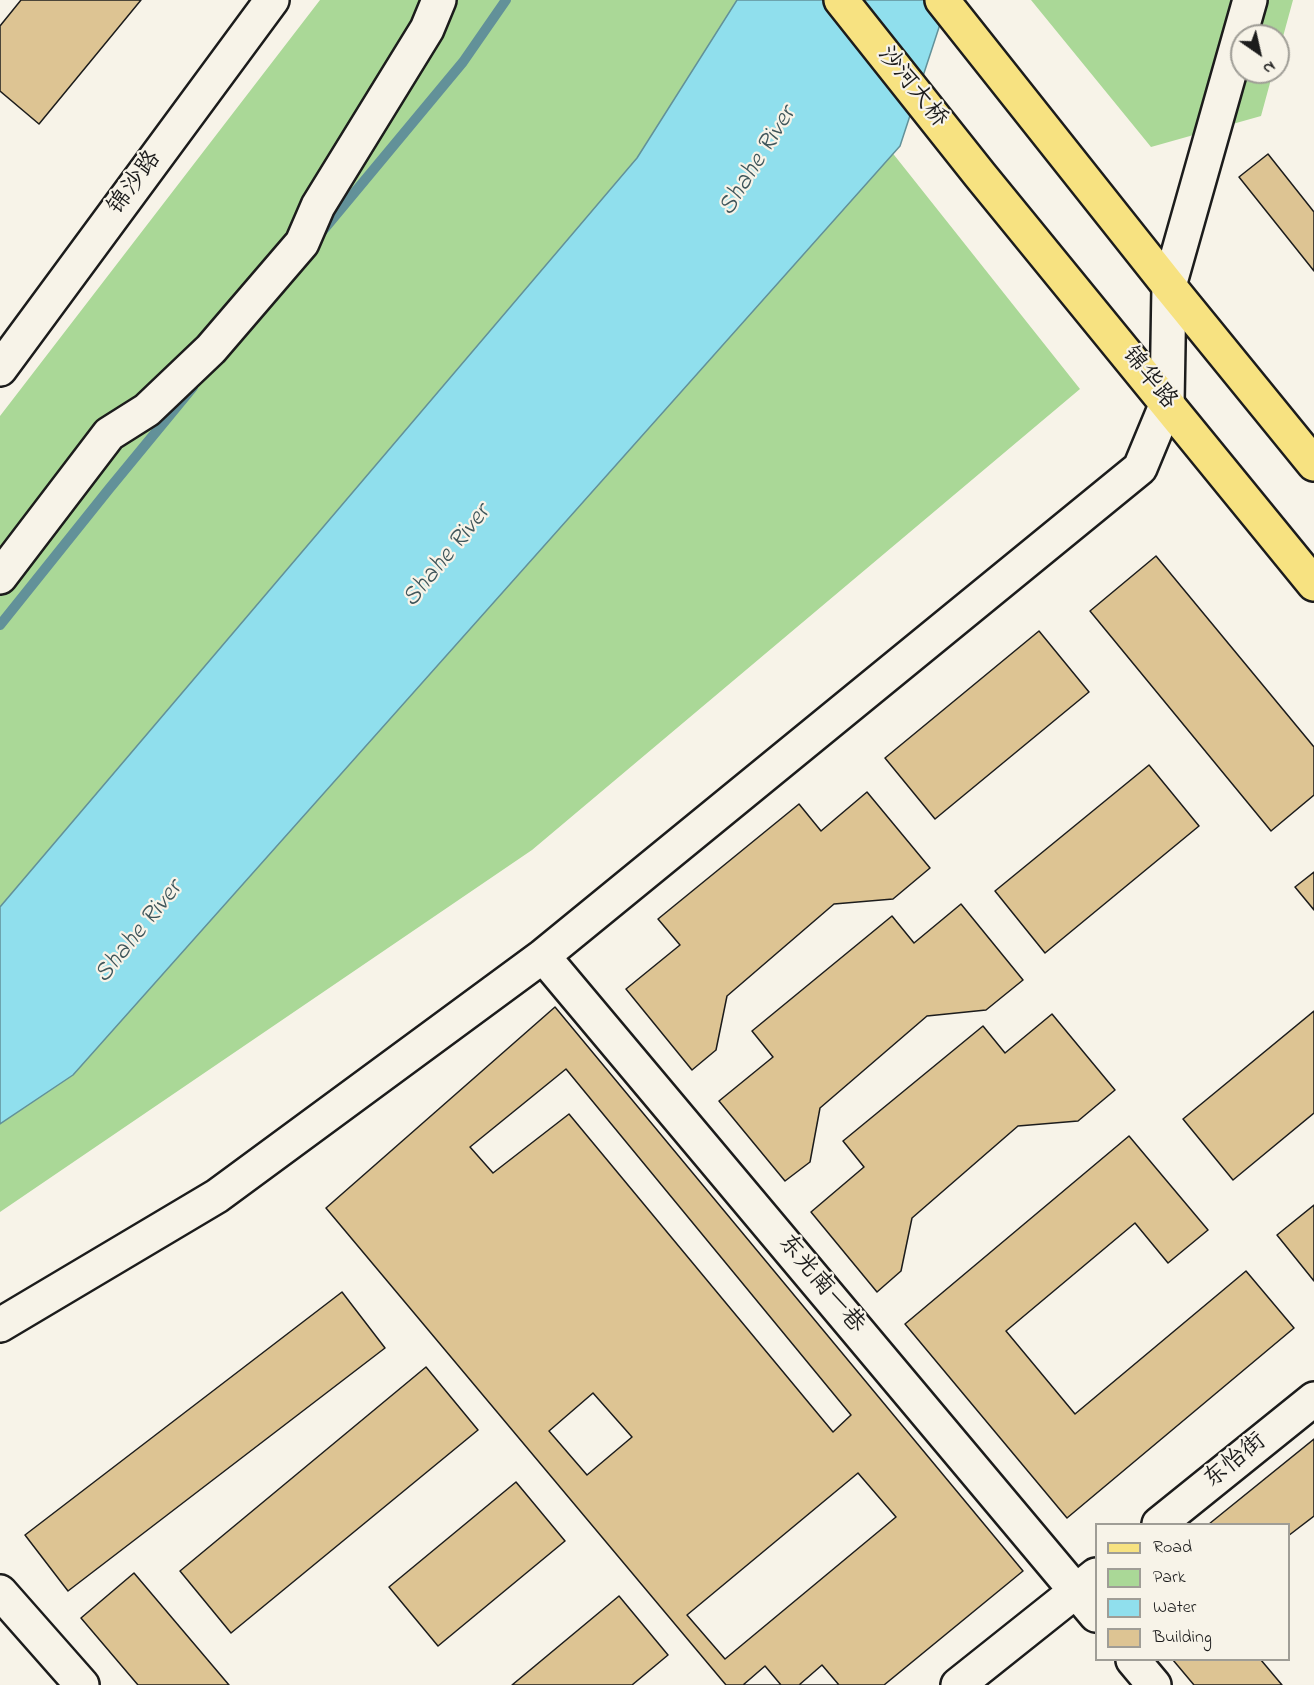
<!DOCTYPE html>
<html>
<head>
<meta charset="utf-8">
<style>
	body { margin:0 }
	#map { position:relative; width:1314px; height:1685px; overflow:hidden; background:#f7f3e8; font-family:"Indie Flower",sans-serif }
	canvas { display:block }
	.legend { position:absolute; left:1095px; top:1523px; width:195px; height:138px; box-sizing:border-box; background:#f7f3e8; border:2px solid #9f9d96; margin:0; padding:8px 10px; list-style:none; font-size:18px; color:#1c1c1c }
	.legend li { display:flex; align-items:center; gap:12px; height:30px }
	.legend b { width:30px; border:2px solid #9f9d96 }
	.north { position:absolute; left:1230px; top:24px; width:60px; height:60px; box-sizing:border-box; background:#f7f3e8; border:2px solid #9f9d96; border-radius:50%; rotate:146deg; font-size:16px; font-weight:700; line-height:24px; text-align:center; color:#1c1c1c }
	.north::after { content:''; display:block; margin:auto; width:21px; height:27px; background:#1c1c1c; clip-path:polygon(50% 0,100% 100%,50% 72%,0 100%) }
</style>
</head>
<body>
<div id="map">
<canvas width="1314" height="1685"></canvas>
<ul class="legend">
<li><b style="height:8px;background:#f7e281"></b>Road</li>
<li><b style="height:16px;background:#aad897"></b>Park</li>
<li><b style="height:16px;background:#90dfed"></b>Water</li>
<li><b style="height:16px;background:#ddc493"></b>Building</li>
</ul>
<div class="north">N</div>
</div>
<script>
const context = document.querySelector('canvas').getContext('2d');
context.lineJoin = 'round';
function paint(path, color) {
  context.fillStyle = color;
  context.fill(path, 'evenodd');
}
function trace(path, color, width, dash) {
  context.strokeStyle = color;
  context.lineWidth = width;
  context.lineCap = dash ? 'butt' : 'round';
  context.setLineDash(dash || []);
  context.stroke(path);
}
function label(font, color, halo, rows, align = 'center') {
  context.font = font + ' "Indie Flower","LXGW WenKai TC",sans-serif';
  context.lineWidth = 4.5;
  context.setLineDash([]);
  context.textBaseline = 'middle';
  context.strokeStyle = halo;
  context.fillStyle = color;
  for (const [text, x, y, turn = 0] of rows) {
    context.save();
    context.translate(x, y);
    context.rotate((+turn || 0) * Math.PI / 180);
    context.textAlign = isNaN(turn) ? turn : align;
    if (halo) context.strokeText(text, 0, 0);
    context.fillText(text, 0, 0);
    context.restore();
  }
}
const green = new Path2D(`
	M320,0H771L1080,389L532,850L0,1212V416Z
	M1031,0H1293L1278,55V36H1242V72H1273L1261,116L1151,147Z`);
const water = new Path2D(`
	M737,0H948L900,146L73,1075L0,1124V907L637,158Z`);
const stream = new Path2D(`
	M320,234L463,62L506,0
	M0,625L109,489L193,387`);
const building = new Path2D(`
	M21,0H141L39,124L0,91V26Z
	M1268,154L1314,212V271L1239,177Z
	M1156,556L1314,747V795L1271,831L1090,611Z
	M1039,631L1089,692L935,819L885,758Z
	M1149,765L1199,826L1045,953L995,891Z
	M867,792L930,868L893,899L834,904L727,996L716,1050L692,1070L626,989L680,945L658,919L799,804L821,831Z
	M1314,872V910L1295,887Z
	M961,904L1023,980L986,1010L927,1016L820,1108L810,1162L785,1181L719,1101L773,1057L752,1031L892,916L914,943Z
	M555,1007L1023,1571L884,1685H726L326,1208Z
	M1314,1011V1113L1233,1180L1183,1119Z
	M1052,1014L1115,1090L1078,1121L1018,1126L912,1218L901,1271L877,1292L811,1212L864,1167L843,1141L983,1026L1005,1053Z
	M566,1069L851,1415L833,1432L569,1114L493,1173L470,1147Z
	M1129,1136L1208,1230L1168,1263L1135,1223L1006,1331L1075,1414L1246,1271L1294,1328L1067,1518L905,1324Z
	M1314,1205V1281L1277,1235Z
	M342,1292L385,1348L68,1591L25,1535Z
	M426,1367L478,1430L231,1633L180,1571Z
	M593,1393L632,1437L587,1475L549,1431Z
	M1314,1439V1516L1288,1536V1524H1209Z
	M858,1473L896,1517L725,1659L687,1615Z
	M516,1482L565,1541L438,1646L389,1587Z
	M134,1573L229,1685H138L81,1618Z
	M619,1596L668,1655L632,1685H512Z
	M1173,1660H1261L1282,1685H1194Z
	M822,1665L839,1685H799Z
	M765,1666L781,1685H743Z`);
const minor = new Path2D(`
	M0,369L272,0
	M0,577L109,434L147,410L211,349L302,243L318,206L427,29L439,0
	M543,956L1096,1615
	M0,1325L217,1196L543,956L1140,468L1167,403L1169,286L1250,0
	M1159,1524L1314,1399
	M0,1592L82,1685
	M1133,1660L1154,1685
	M958,1685L1096,1575`);
const major = new Path2D(`
	M841,0L980,175L1314,584
	M942,0L1169,286L1314,464`);
const streetNames = [
	["沙河大桥",911,88,51],
	["锦沙路",136,184,-54],
	["锦华路",1148,379,51],
	["东光南一巷",820,1285,50],
	["东怡街",1236,1462,-39]
];
const waterNames = [
	["Shahe River",759,162,-58],
	["Shahe River",448,557,-51],
	["Shahe River",140,933,-51]
];
paint(green, '#aad897');
paint(water, '#90dfed');
trace(water, '#629199', 1.5);
trace(stream, '#629199', 10);
paint(building, '#ddc493');
trace(building, '#1c1c1c', 1.5);
trace(minor, '#1c1c1c', 38);
trace(major, '#1c1c1c', 38);
trace(minor, '#f7f3e8', 33);
trace(major, '#f7e281', 33);
label('24px', '#1c1c1c', '#f7f3e8', streetNames);
label('italic 26px', '#3f565b', '#f7f3e8', waterNames);
</script>
</body>
</html>
